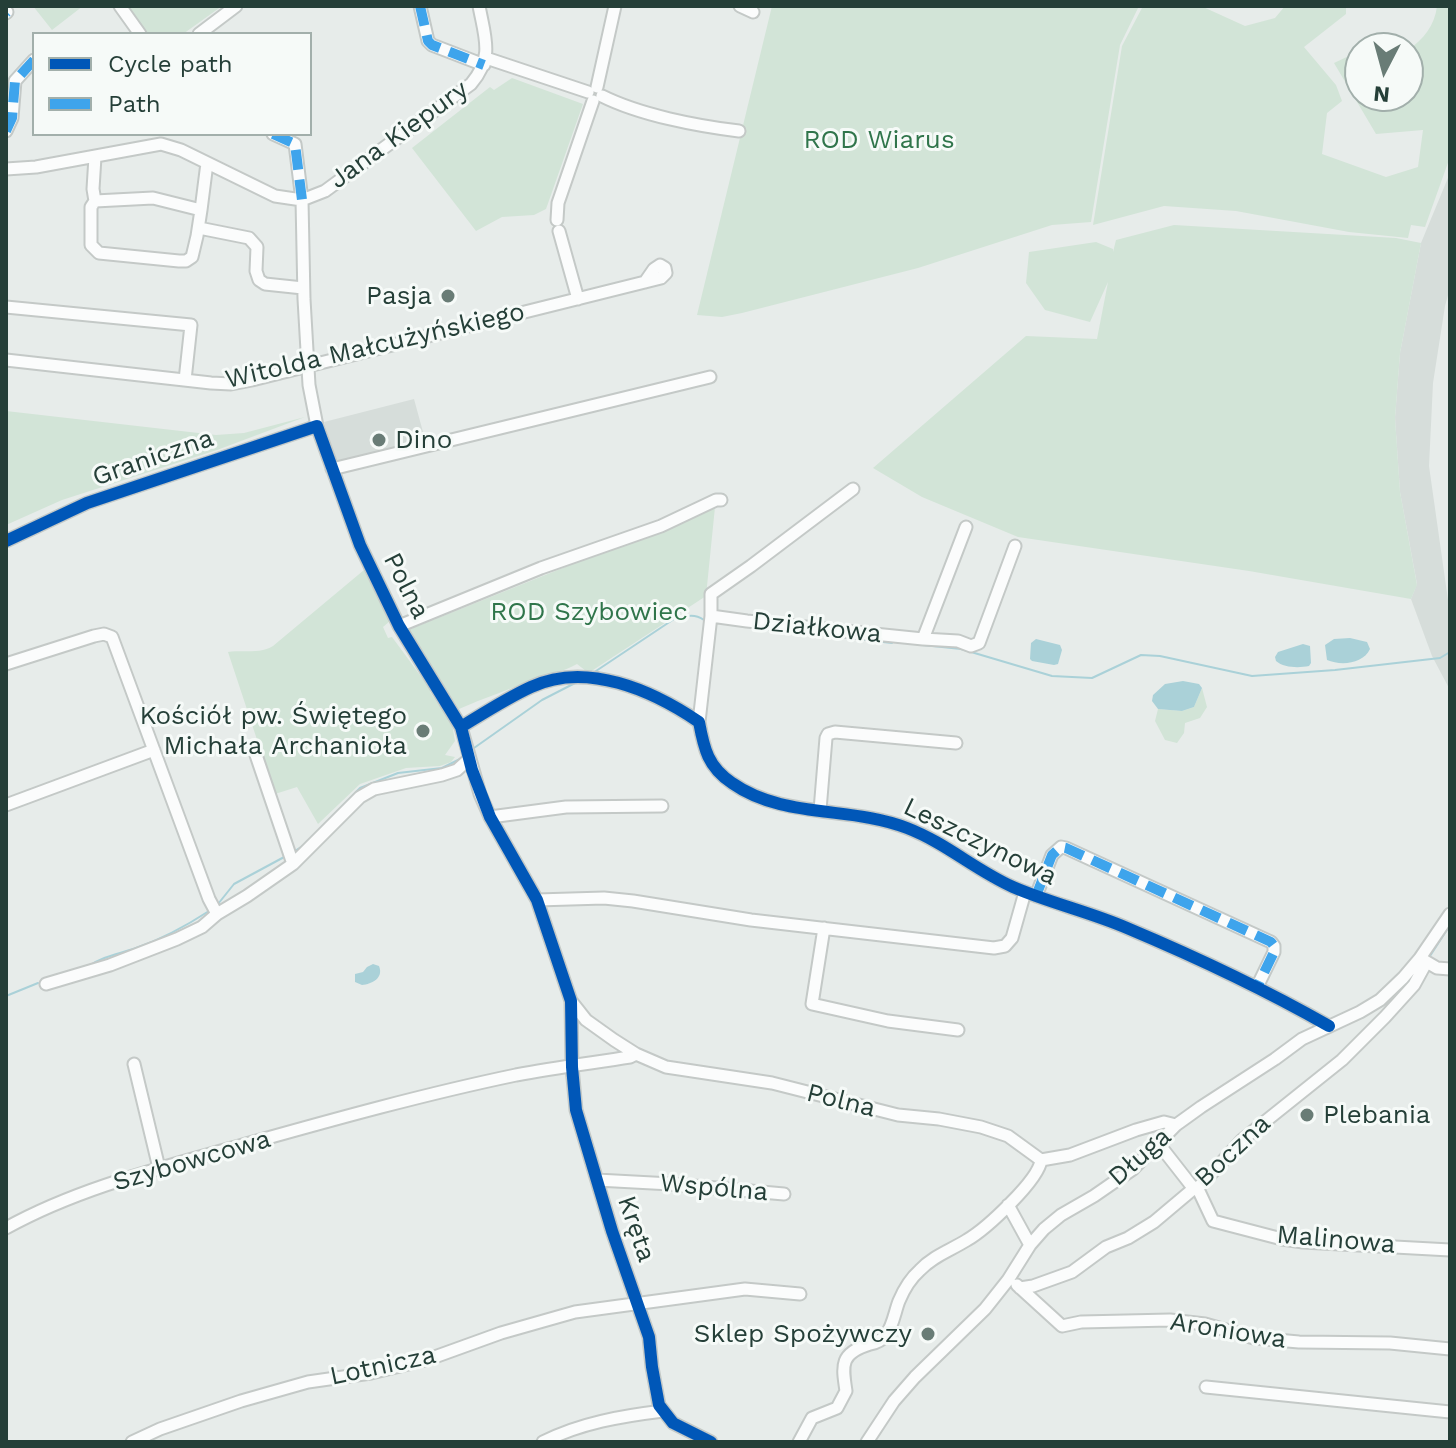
<!DOCTYPE html>
<html>
<head>
<meta charset="utf-8">
<style>
	body { margin:0 }
	#map { position:relative; width:1456px; height:1448px; overflow:hidden; background:#e7ecea; font-family:"Work Sans",sans-serif }
	canvas { display:block }
	.frame { position:absolute; inset:0; border:8px solid #253f38; pointer-events:none }
	.legend { position:absolute; left:32px; top:32px; width:280px; height:104px; box-sizing:border-box; background:#f6faf8; border:2px solid #a2afab; margin:0; padding:10px 14px; list-style:none; font-size:24px; color:#253f38 }
	.legend li { display:flex; align-items:center; gap:16px; height:40px }
	.legend b { width:40px; border:2px solid #a2afab }
	.north { position:absolute; left:1344px; top:32px; width:80px; height:80px; box-sizing:border-box; background:#f6faf8; border:2px solid #a2afab; border-radius:50%; rotate:186deg; font-size:22px; font-weight:700; line-height:32px; text-align:center; color:#253f38 }
	.north::after { content:''; display:block; margin:auto; width:28px; height:36px; background:#697c76; clip-path:polygon(50% 0,100% 100%,50% 72%,0 100%) }
</style>
</head>
<body>
<div id="map">
<canvas width="1456" height="1448"></canvas>
<div class="frame"></div>
<ul class="legend">
<li><b style="height:10px;background:#0057b8"></b>Cycle path</li>
<li><b style="height:10px;background:#3ea4ec"></b>Path</li>
</ul>
<div class="north">N</div>
</div>
<script>
const context = document.querySelector('canvas').getContext('2d');
context.lineJoin = 'round';
function paint(path, color) {
  context.fillStyle = color;
  context.fill(path, 'evenodd');
}
function trace(path, color, width, dash) {
  context.strokeStyle = color;
  context.lineWidth = width;
  context.lineCap = dash ? 'butt' : 'round';
  context.setLineDash(dash || []);
  context.stroke(path);
}
function label(font, color, halo, rows, align = 'center') {
  context.font = font + ' "Work Sans",sans-serif';
  context.lineWidth = 6;
  context.setLineDash([]);
  context.textBaseline = 'middle';
  context.strokeStyle = halo;
  context.fillStyle = color;
  for (const [text, x, y, turn = 0] of rows) {
    context.save();
    context.translate(x, y);
    context.rotate((+turn || 0) * Math.PI / 180);
    context.textAlign = isNaN(turn) ? turn : align;
    if (halo) context.strokeText(text, 0, 0);
    context.fillText(text, 0, 0);
    context.restore();
  }
}
const built = new Path2D(`
	M1450,173V288L1445,306L1433,383L1429,466L1448,600L1450,604V690L1432,656L1411,599L1417,584L1400,492L1395,418L1400,353L1421,243Z
	M414,399L426,443L335,462L324,422Z`);
const green = new Path2D(`
	M33,6H83L52,30Z
	M127,6H222L183,34H146Z
	M772,6H1139L1120,45L1091,222L1052,225L918,268L742,313L722,317L697,315Z
	M1143,6H1201L1245,26L1275,18L1285,6H1346V14L1304,47L1336,85L1342,101L1327,113L1322,154L1386,177L1418,167L1423,130L1376,134L1334,63L1353,54L1360,58V96H1408V50C1423,40 1435,25 1437,6H1450V157L1425,227L1411,225L1408,238L1349,232L1236,211L1164,206L1093,225L1122,46Z
	M512,78L583,104L546,209L534,215L502,217L476,231L412,148L490,87L494,90Z
	M1174,225L1396,238L1421,243L1400,353L1395,418L1400,492L1417,585L1411,599L1249,571L1018,537L922,497L873,468L1026,336L1097,339L1108,282L1090,322L1045,310L1026,283L1029,252L1096,242L1113,249V252L1116,240Z
	M6,411L216,435L244,433L305,417L217,450L62,500L6,525Z
	M715,507L706,596L590,672L586,671L577,664C562,672 552,673 536,679C510,689 484,698 459,709L408,630Z
	M364,570L390,621L383,627L388,638L392,637L431,690L430,692L452,724L455,741L445,755L455,757L451,762L440,766L406,768L360,784L318,824L297,787L275,794L228,652C243,650 261,654 273,646Z
	M1202,688L1207,707L1200,718L1185,723L1184,733L1177,743L1165,740L1155,721L1158,709L1182,711L1194,707Z`);
const water = new Path2D(`
	M1350,638L1367,642L1370,649C1363,664 1341,666 1327,660L1325,645L1334,639Z
	M1036,639L1060,645L1062,650L1058,664L1054,665L1032,661L1030,659L1031,643Z
	M1303,644L1310,646L1311,663L1309,666C1299,668 1284,668 1276,661L1275,657L1278,652Z
	M1183,681L1199,684L1202,688L1194,707L1182,711L1158,709L1152,701L1153,695L1165,684Z
	M373,964L379,966C384,978 372,984 362,985L355,982V974L363,972L367,967Z`);
const stream = new Path2D(`
	M714,622L732,624
	M762,628L892,643
	M923,645L961,649L1052,676L1092,678L1141,655L1160,656L1252,676L1335,670L1440,658L1450,652
	M593,673L674,619C686,616 694,613 704,620
	M474,748L542,700L577,682
	M295,851L304,845L360,788L398,773L442,768L462,758
	M218,904L234,884L286,856
	M1430,956L1450,925
	M89,966C103,956 119,954 136,948C162,939 186,926 209,911
	M6,996L38,983`);
const minor = new Path2D(`
	M120,6L140,34
	M420,6L428,41L432,45L484,65
	M740,6L753,12
	M6,13L7,12
	M199,34L236,6
	M486,58L588,92
	M597,87L615,6
	M602,96C640,115 697,126 739,131
	M6,131L12,118L15,81L34,60
	M273,134L295,144L302,200L304,299L309,385L317,426L360,545L399,626L461,727L480,794L490,817L537,900L571,1001L586,1020L614,1040L636,1054L666,1067L772,1083L898,1115L939,1119L981,1127L1008,1136L1041,1160
	M95,157L93,189L95,201L153,198L201,210L207,163
	M6,169L36,167L161,144L181,150L275,196L302,200L325,191L471,84C494,57 485,38 479,6
	M95,201L91,207V245L99,253L179,261H186L192,257L197,236L201,210
	M557,220L558,203L593,101
	M199,228L249,238L257,247L256,271L259,280L265,284L303,288
	M559,231L578,299
	M6,307L191,325L185,380
	M6,360L211,383L231,384L252,380L645,282L661,278L666,273L665,268L660,265L654,269L645,282
	M332,469L710,377
	M6,541L87,503L317,426
	M711,616L747,621L923,639L966,527
	M399,626L541,568L661,526L716,500H721
	M923,639L958,641L971,646L979,643L1015,546
	M6,664L94,636L104,634L112,637L209,899L217,914
	M699,722L711,616V594L751,566L853,489
	M461,727C484,713 507,698 531,687C586,661 652,690 699,722C704,749 708,767 732,783C783,819 851,806 907,828C946,843 975,870 1013,887C1050,903 1090,912 1127,928C1196,957 1264,989 1329,1026
	M256,755L293,864
	M6,805L154,750
	M820,810L826,738L828,734L835,732L956,743
	M490,817L566,807L662,806
	M1036,896L1052,855L1061,847L1066,848L1271,942L1274,946V952L1257,987
	M537,900L604,898L633,901L751,920L994,948L1005,946L1012,938L1025,892
	M824,928L812,1004L888,1021L958,1030
	M1420,958L1437,968L1450,969
	M46,984L110,965L177,939L202,927L217,914L247,896L293,864L360,797L374,789L442,775L457,770L469,759
	M571,1001L572,1067L576,1110L612,1231L649,1337L652,1367L659,1405L673,1423L711,1442
	M134,1064L159,1168
	M1158,1143L1194,1189
	M1041,1160L1070,1155L1136,1130L1164,1122L1176,1125
	M597,1180L671,1184L784,1194
	M1197,1187L1213,1221L1282,1239L1303,1242L1450,1250
	M1008,1205L1030,1245
	M6,1228C80,1187 165,1167 246,1144C335,1119 425,1094 516,1075C554,1068 592,1063 630,1057L636,1054
	M1017,1285L1062,1326L1081,1322L1170,1320L1205,1324L1254,1338L1299,1342L1390,1343L1450,1349
	M1020,1288L1033,1286L1072,1272L1106,1247L1128,1238L1154,1222L1192,1190L1201,1185L1242,1140L1342,1060L1385,1017L1414,985L1426,963
	M1206,1387L1450,1412
	M132,1442L160,1429L241,1401L308,1382L371,1373L429,1359L501,1333L575,1312L745,1289L800,1294
	M543,1442C580,1423 622,1416 663,1411
	M799,1442L812,1418L837,1408L846,1391C842,1365 840,1353 870,1344C876,1343 882,1340 886,1335C893,1326 895,1311 899,1301C904,1289 911,1278 920,1270C933,1256 951,1250 967,1240C986,1229 1039,1180 1041,1160
	M867,1442L894,1401L915,1377L985,1309L1008,1280L1030,1245L1044,1229L1061,1215L1094,1196L1133,1169L1176,1125L1201,1107L1275,1059L1302,1039L1360,1012L1380,1000L1403,978L1420,958L1450,914`);
const quiet = new Path2D(`
	M420,6L428,41L432,45L484,65
	M6,13L7,12
	M6,131L12,118L15,81L34,60
	M273,134L295,144L302,200
	M1036,896L1052,855L1061,847L1066,848L1271,942L1274,946V952L1257,987`);
const cycleway = new Path2D(`
	M6,541L87,503L317,426L360,545L399,626L461,727L472,770L490,817L537,900L571,1001L572,1067L576,1110L612,1231L649,1337L652,1367L659,1405L673,1423L711,1442
	M461,727C484,713 507,698 531,687C586,661 652,690 699,722C704,749 708,767 732,783C783,819 851,806 907,828C946,843 975,870 1013,887C1050,903 1090,912 1127,928C1196,957 1264,989 1329,1026`);
const markers = [
	[448,296,8,"#697c76"],
	[379,440,8,"#697c76"],
	[423,731,8,"#697c76"],
	[1307,1115,8,"#697c76"],
	[928,1334,8,"#697c76"]
];
const streetNames = [
	["Jana Kiepury",399,135,-36],
	["Witolda Małcużyńskiego",375,346,-13],
	["Graniczna",153,458,-19],
	["Polna",406,586,63],
	["Działkowa",817,628,6],
	["Leszczynowa",980,842,26],
	["Polna",841,1101,14],
	["Boczna",1233,1151,-43],
	["Długa",1140,1157,-41],
	["Szybowcowa",192,1161,-16],
	["Wspólna",714,1188,5],
	["Kręta",636,1229,71],
	["Malinowa",1336,1240,5],
	["Aroniowa",1228,1331,9],
	["Lotnicza",383,1366,-12]
];
const parkNames = [
	["ROD Wiarus",879,140],
	["ROD Szybowiec",589,612]
];
const poiNames = [
	["Pasja",432,296],
	["Dino",395,440,"left"],
	["Kościół pw. Świętego",407,716],
	["Michała Archanioła",407,746],
	["Plebania",1323,1115,"left"],
	["Sklep Spożywczy",912,1334]
];
paint(built, '#d6ddda');
paint(green, '#d2e4d7');
paint(water, '#aad1d8');
trace(stream, '#aad1d8', 2);
trace(minor, '#c4c9c7', 15);
trace(minor, '#fbfcfc', 11);
trace(quiet, '#3ea4ec', 10, [20, 10]);
trace(cycleway, '#0057b8', 12);
for (const [x, y, r, color] of markers) {
  const dot = new Path2D();
  dot.arc(x, y, r, 0, 2 * Math.PI);
  context.fillStyle = color;
  context.fill(dot);
  trace(dot, '#f6faf8', 3);
}
label('26px', '#253f38', '#f6faf8', streetNames);
label('26px', '#30754b', '#f6faf8', parkNames);
label('26px', '#253f38', '#f6faf8', poiNames, 'right');
</script>
</body>
</html>
